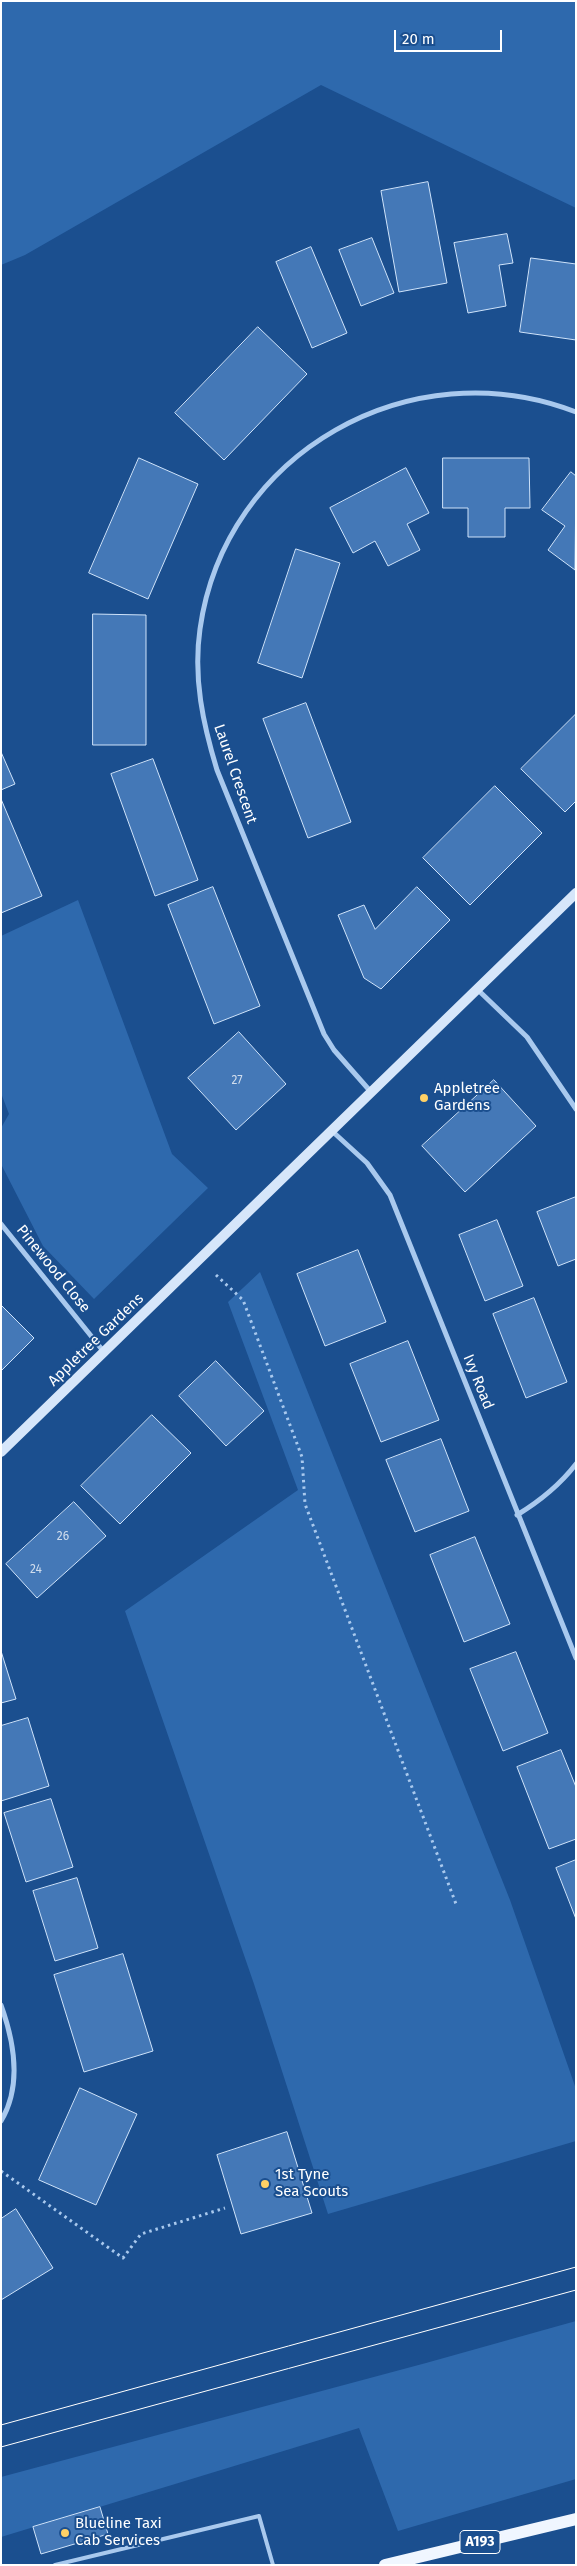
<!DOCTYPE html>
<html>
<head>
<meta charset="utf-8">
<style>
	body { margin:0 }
	#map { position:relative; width:577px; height:2566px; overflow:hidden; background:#1b4f8f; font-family:"Fira Sans",sans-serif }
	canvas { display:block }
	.frame { position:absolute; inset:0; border:2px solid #fff; pointer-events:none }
	.scale { position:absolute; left:394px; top:30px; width:108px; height:22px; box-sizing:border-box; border:2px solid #fff; border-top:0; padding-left:6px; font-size:15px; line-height:18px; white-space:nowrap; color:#fff; -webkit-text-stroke:4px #1b4f8f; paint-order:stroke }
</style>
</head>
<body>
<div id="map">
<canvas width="577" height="2566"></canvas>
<div class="frame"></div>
<div class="scale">20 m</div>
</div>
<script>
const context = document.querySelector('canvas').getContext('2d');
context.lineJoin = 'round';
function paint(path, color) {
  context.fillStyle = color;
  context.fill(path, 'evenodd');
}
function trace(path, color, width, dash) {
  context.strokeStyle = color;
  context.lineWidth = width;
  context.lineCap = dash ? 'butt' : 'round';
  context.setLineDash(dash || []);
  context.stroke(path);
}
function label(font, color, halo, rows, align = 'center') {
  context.font = font + ' "Fira Sans",sans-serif';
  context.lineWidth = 4;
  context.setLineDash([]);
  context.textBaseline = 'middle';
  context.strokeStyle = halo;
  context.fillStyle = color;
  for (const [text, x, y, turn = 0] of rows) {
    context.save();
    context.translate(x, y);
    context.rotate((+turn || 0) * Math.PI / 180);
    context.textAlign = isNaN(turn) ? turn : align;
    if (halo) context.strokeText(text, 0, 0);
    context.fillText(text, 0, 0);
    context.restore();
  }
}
const green = new Path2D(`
	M1,1H576V208L321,85L25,255L1,265Z
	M78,900L172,1154L208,1188L94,1299L43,1246L1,1164V1128L9,1114L1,1093V936Z
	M260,1272L510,1900L576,2089V2141L328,2214L254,1984L125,1611L298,1490L228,1302Z
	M576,2321V2479L398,2531L359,2428L1,2537V2477L426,2363Z`);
const building = new Path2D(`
	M428,182L447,283L399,292L381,191Z
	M507,234L513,263L499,265L506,306L468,313L454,243Z
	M372,238L394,293L361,306L339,250Z
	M311,247L347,333L312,348L276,262Z
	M531,258L576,264V340L520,332Z
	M258,327L307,374L224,460L175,413Z
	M139,458L198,484L148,599L89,573Z
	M443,458H529L530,508H505V537H468V508H443Z
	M406,468L429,513L407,524L420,550L388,566L375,541L353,553L330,508Z
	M571,472L576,476L575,570L548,550L565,526L542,510Z
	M296,549L340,563L302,678L258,663Z
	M93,614L146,615V745H93Z
	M306,703L351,822L308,838L263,719Z
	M576,714V801L565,812L521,769Z
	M1,752L15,784L1,790Z
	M153,759L198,880L155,896L111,774Z
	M495,786L542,833L470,905L423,858Z
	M1,799L42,896L1,913Z
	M213,887L260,1006L214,1024L168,905Z
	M417,887L450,920L381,989L364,978L338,915L364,905L375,929Z
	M239,1032L286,1084L236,1130L188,1078Z
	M494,1080L536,1126L465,1192L422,1146Z
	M576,1197V1259L558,1266L537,1212Z
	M497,1220L523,1286L485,1301L459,1235Z
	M358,1250L386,1322L325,1346L297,1274Z
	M534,1298L567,1382L526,1398L493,1314Z
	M2,1306L34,1338L1,1371V1306Z
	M408,1341L439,1420L381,1442L350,1364Z
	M216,1361L264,1411L226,1446L179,1396Z
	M152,1415L191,1453L120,1524L81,1486Z
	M441,1439L469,1511L415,1532L386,1460Z
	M74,1502L106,1536L37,1598L6,1564Z
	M475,1537L510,1624L464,1642L430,1555Z
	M1,1651L16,1699L1,1703Z
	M516,1652L548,1733L503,1751L470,1669Z
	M28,1718L49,1786L1,1801V1726Z
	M561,1750L576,1787V1839L549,1849L517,1767Z
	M51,1799L73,1867L26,1882L4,1813Z
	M576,1860V1919L556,1868Z
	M77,1878L98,1948L55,1961L33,1891Z
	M123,1954L153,2051L84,2072L54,1975Z
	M80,2088L137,2114L96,2205L39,2180Z
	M287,2132L312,2213L241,2234L217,2155Z
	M16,2209L53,2268L1,2300V2219Z
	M100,2507L108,2534L41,2554L33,2527Z`);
const path = new Path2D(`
	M216,1275L243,1300L302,1457L305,1504L456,1904
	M1,2171L123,2258L141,2234L225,2208`);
const lane = new Path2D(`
	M55,2565L259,2516L273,2565`);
const street = new Path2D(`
	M477,989L527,1037L576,1109
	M371,1092L334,1050L324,1034L217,770C203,724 193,678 200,629C225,452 411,348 576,412
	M332,1131L367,1163L390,1195L576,1658
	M1,1224L104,1352
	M517,1515C540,1501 559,1486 576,1464
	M1,2005C14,2041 22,2086 1,2121`);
const secondary = new Path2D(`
	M1,1452L576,893`);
const primary = new Path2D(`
	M385,2565L576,2519`);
const tram = new Path2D(`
	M1,2425L576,2267
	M1,2447L576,2290`);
const markers = [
	[424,1098,5,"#ffd166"],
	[265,2184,5,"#ffd166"],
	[65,2533,5,"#ffd166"]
];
const numberNames = [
	["27",237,1081],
	["26",63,1537],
	["24",36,1570]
];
const shields = [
	[480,2542,40]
];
const shieldNames = [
	["A193",480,2542]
];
const streetNames = [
	["Laurel Crescent",235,774,71],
	["Pinewood Close",53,1269,51],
	["Appletree Gardens",96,1340,-44],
	["Ivy Road",478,1382,68]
];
const poiNames = [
	["Appletree",434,1089],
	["Gardens",434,1106],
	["1st Tyne",275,2175],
	["Sea Scouts",275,2192],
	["Blueline Taxi",75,2524],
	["Cab Services",75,2541]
];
paint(green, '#2e69ad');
paint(building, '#4478b7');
trace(building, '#cfe3fa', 1);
trace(path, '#a9c9ee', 3, [2.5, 4]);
trace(lane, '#a9c9ee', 4);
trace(street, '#a9c9ee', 5);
trace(secondary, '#d6e6fa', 10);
trace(primary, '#f0f6ff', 12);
trace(tram, '#fff', 1);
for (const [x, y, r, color] of markers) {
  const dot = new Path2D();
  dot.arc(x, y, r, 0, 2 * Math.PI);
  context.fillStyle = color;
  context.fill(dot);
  trace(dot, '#1b4f8f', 2);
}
label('12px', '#d0dded', null, numberNames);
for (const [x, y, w] of shields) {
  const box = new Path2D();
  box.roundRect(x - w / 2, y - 11.5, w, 23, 4);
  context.fillStyle = '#1b4f8f';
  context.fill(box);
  trace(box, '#fff', 1);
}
label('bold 14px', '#fff', null, shieldNames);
label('15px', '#fff', '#1b4f8f', streetNames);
label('15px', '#fff', '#1b4f8f', poiNames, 'left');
</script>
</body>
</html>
